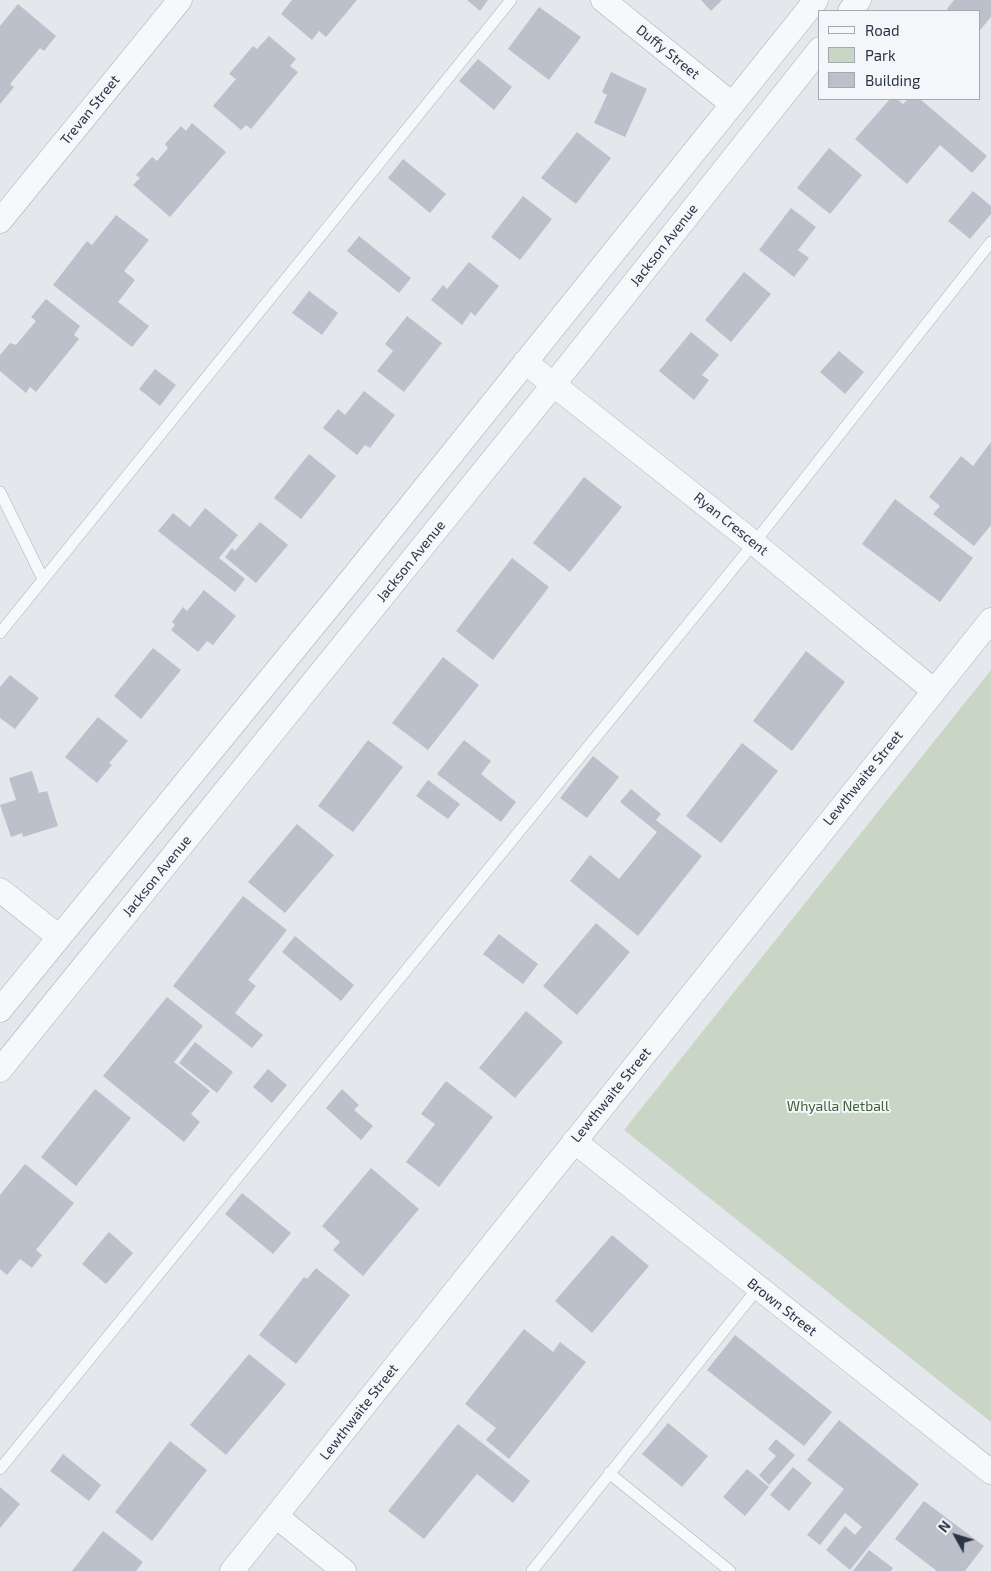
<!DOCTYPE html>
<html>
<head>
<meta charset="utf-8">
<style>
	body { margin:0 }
	#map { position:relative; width:991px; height:1571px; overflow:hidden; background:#e4e7ec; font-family:"Exo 2",sans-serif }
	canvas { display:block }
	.legend { position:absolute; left:818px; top:10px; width:162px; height:90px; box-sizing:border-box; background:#f4f6f9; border:1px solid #a4a8b1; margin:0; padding:6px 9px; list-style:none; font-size:15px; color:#2b3445 }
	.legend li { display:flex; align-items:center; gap:10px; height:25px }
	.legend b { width:25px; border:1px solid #a4a8b1 }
	.north { position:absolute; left:931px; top:1511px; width:50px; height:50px; -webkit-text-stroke:4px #f4f6f9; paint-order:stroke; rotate:309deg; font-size:14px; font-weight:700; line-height:20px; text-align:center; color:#2b3445 }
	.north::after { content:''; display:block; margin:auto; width:18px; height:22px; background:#2b3445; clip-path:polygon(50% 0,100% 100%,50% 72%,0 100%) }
</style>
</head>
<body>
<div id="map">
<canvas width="991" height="1571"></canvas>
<ul class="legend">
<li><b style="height:6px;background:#f7f8fa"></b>Road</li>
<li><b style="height:14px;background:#c9d6c5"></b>Park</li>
<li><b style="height:14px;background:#bbc0ca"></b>Building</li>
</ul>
<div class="north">N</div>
</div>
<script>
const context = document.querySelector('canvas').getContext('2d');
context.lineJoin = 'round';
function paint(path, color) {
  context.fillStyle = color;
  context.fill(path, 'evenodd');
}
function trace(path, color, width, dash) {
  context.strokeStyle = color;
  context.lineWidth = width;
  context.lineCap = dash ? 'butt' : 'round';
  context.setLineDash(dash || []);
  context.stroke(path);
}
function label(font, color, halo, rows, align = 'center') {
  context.font = font + ' "Exo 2",sans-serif';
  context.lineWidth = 4;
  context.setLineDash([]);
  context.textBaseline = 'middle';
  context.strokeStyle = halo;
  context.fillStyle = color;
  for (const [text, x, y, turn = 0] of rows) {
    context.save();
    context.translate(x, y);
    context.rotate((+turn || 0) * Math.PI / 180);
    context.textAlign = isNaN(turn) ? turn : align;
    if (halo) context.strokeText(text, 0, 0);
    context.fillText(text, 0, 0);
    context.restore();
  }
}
const green = new Path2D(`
	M991,670V1422L624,1130Z`);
const building = new Path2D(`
	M292,0H357L326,37L319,31L312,40L281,14Z
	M467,0H488L480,11Z
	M701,0H722L711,11Z
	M954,0H991V17L980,30V11H949L947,9Z
	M18,4L56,36L44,51L40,48L10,84L14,87L0,104V26Z
	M539,7L581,37L549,80L508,49Z
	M269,36L296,59L290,66L298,72L251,129L246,125L241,130L213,106L236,79L229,74L253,46L257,49Z
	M478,59L512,87L494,110L459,81Z
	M611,72L647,89L625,137L594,123L607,95L602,92Z
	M890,99H897L903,104L908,99H920L987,156L972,173L940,145L907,184L855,139Z
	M192,123L226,152L170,217L133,185L140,178L136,175L152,157L157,161L168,148L165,144L181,126L186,131Z
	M577,132L611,158L576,204L541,178Z
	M829,148L862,175L830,214L797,188Z
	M403,159L446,194L430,213L388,178Z
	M973,191L991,206V214L970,239L948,221Z
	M523,196L552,219L520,260L491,237Z
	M791,208L816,227L798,250L809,258L794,277L759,250Z
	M116,215L149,240L124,271L135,280L118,302L149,326L132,347L53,285L87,241L92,245Z
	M359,236L411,278L399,293L347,251Z
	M469,262L499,286L475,316L471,312L462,325L431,300L443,285L447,289Z
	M744,272L771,294L731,342L705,320Z
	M309,291L338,313L322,335L292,313Z
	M46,299L80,326L74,335L79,339L36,392L30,387L26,393L0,371V355L10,343L16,345L36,321L31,317Z
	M407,316L442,343L404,392L377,371L393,351L385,344Z
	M691,332L719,355L702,375L709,380L694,400L659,371Z
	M839,351L864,372L845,394L820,372Z
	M155,369L176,385L160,406L139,389Z
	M364,391L395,415L370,448L365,445L357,455L323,428L338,409L345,415Z
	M991,442V525L974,546L933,514L940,506L929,497L961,456L973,466Z
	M309,454L336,476L301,519L274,498Z
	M584,477L622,507L570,572L533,543Z
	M895,499L973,558L940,602L862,544Z
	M205,508L238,535L219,558L245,579L235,592L158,531L173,513L190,527Z
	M260,522L288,545L256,583L225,557L232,548L235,551Z
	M512,558L549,587L493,660L456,631Z
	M204,590L236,616L213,645L207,641L198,652L171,630L175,625L172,622L183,607L187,611Z
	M153,648L181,670L141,719L114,696Z
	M806,651L845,682L792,751L753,721Z
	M443,657L479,685L428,750L392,723Z
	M10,675L39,698L15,729L0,718V687Z
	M98,717L128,741L109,763L112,765L97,783L65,757Z
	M368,740L403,767L353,832L318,806Z
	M464,740L491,761L481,774L516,802L501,822L437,774Z
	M742,743L778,771L721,843L686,816Z
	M593,756L619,777L587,818L560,798Z
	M32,771L39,793L47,791L58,826L23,837L22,833L11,837L0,805L16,800L9,778Z
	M428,780L460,804L448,819L416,796Z
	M631,789L661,814L656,820L702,856L638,936L570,881L590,855L619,879L657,832L620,802Z
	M297,824L334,855L285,913L248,882Z
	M243,896L287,930L248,980L256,986L235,1013L263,1035L252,1048L173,986Z
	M596,923L630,952L577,1015L543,986Z
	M499,934L538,964L523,984L483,954Z
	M295,936L354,985L341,1001L282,952Z
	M167,997L203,1026L174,1062L210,1091L191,1114L200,1122L184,1142L103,1076Z
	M526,1011L563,1042L515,1098L479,1068Z
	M195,1042L233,1072L217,1093L179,1063Z
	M268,1069L287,1085L272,1103L253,1087Z
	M446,1081L493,1117L439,1187L406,1162L435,1124L421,1114Z
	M95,1089L131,1118L76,1186L41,1157Z
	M342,1089L359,1105L354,1110L373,1126L361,1140L326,1108Z
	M25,1164L74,1203L36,1250L42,1255L32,1268L20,1259L7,1275L0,1269V1195Z
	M371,1168L419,1209L363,1276L333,1250L340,1242L322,1226Z
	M242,1193L291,1233L273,1254L225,1214Z
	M109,1232L133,1253L106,1284L82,1264Z
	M612,1235L649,1266L592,1333L555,1301Z
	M316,1268L350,1295L296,1364L259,1335L304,1277L307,1279Z
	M524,1329L553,1352L560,1342L586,1362L509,1459L486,1440L496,1428L465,1404Z
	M735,1335L832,1412L804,1446L707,1370Z
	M249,1354L286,1384L226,1455L190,1425Z
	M839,1420L919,1484L850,1570L826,1550L845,1526L855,1535L862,1527L845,1513L820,1545L807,1535L844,1489L807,1460Z
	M668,1423L708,1456L682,1487L642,1454Z
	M458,1424L530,1481L513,1503L477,1474L424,1539L388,1511Z
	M776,1439L795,1455L769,1485L759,1475L776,1456L768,1449Z
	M170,1441L207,1470L152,1541L115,1512Z
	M63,1454L101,1485L89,1501L50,1471Z
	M793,1467L812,1483L789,1511L770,1495Z
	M747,1469L769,1487L745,1516L723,1497Z
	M0,1487L20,1504L0,1528Z
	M924,1501L984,1546L965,1571H937L895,1539Z
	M103,1531L143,1562L136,1571H72Z
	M869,1550L893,1568L891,1571H853Z`);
const lane = new Path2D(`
	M0,492L43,579
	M0,633L511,0
	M0,1469L754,543L991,242
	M609,1473L730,1571
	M532,1571L758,1288`);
const street = new Path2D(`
	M603,0L732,104
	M850,11L859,0
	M0,221L180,0
	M525,362L754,543L933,690
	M0,890L59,937
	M0,1010L354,576L816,0
	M0,1070L554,384L820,49
	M574,1141L991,1472
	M276,1516L344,1571
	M232,1571L991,620`);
const streetNames = [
	["Duffy Street",668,52,39],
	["Trevan Street",90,110,-51],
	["Jackson Avenue",664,245,-52],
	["Ryan Crescent",731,524,39],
	["Jackson Avenue",411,561,-51],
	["Lewthwaite Street",863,778,-51],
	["Jackson Avenue",157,876,-51],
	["Lewthwaite Street",611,1095,-51],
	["Brown Street",782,1307,38],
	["Lewthwaite Street",359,1412,-52]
];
const parkNames = [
	["Whyalla Netball",838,1106]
];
paint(green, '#c9d6c5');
paint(building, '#bbc0ca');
trace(lane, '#a9aeb7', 12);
trace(street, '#a9aeb7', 25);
trace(lane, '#f7f8fa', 11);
trace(street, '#f7f8fa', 24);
label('14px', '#2b3445', '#f4f6f9', streetNames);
label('14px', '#3f6138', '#f4f6f9', parkNames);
</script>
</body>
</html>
